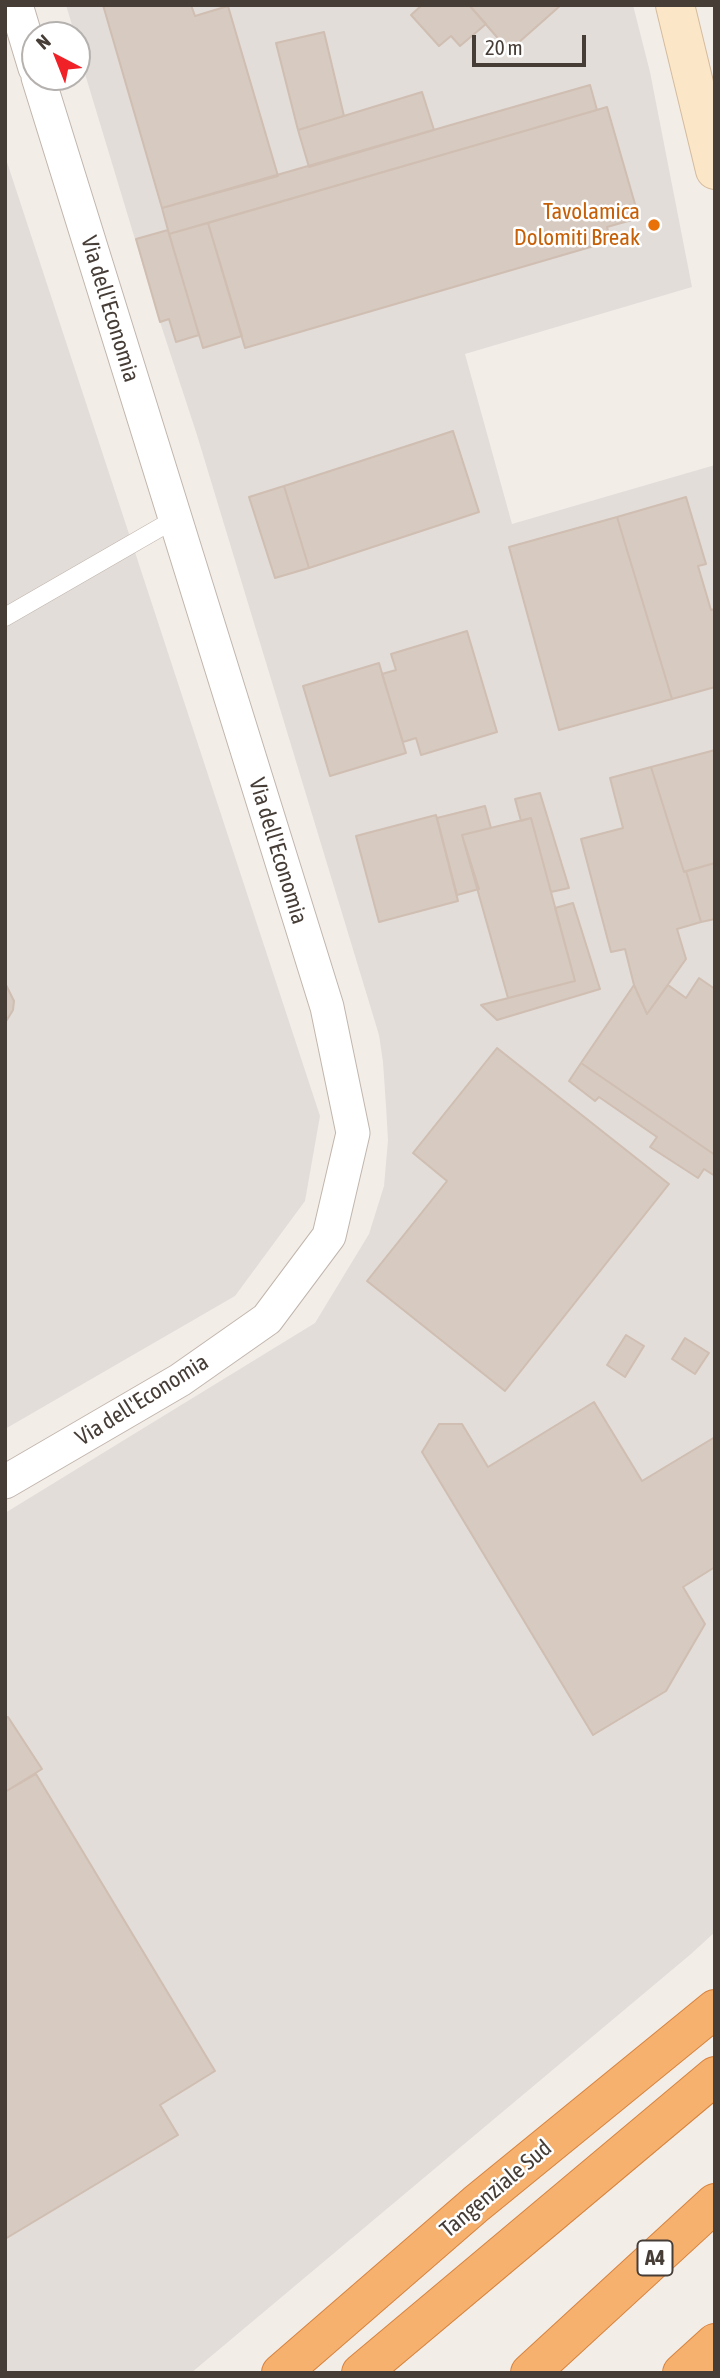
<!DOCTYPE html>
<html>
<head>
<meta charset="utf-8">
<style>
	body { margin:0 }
	#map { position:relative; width:720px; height:2378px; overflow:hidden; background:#f3ede8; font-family:"Asap Condensed",sans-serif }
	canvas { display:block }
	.frame { position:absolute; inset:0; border:7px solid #463d37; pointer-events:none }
	.north { position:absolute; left:21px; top:21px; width:70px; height:70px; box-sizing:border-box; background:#fff; border:2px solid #b5b1af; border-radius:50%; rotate:318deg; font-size:19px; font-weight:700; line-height:28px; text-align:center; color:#463d37 }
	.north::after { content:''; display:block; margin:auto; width:24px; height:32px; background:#f02127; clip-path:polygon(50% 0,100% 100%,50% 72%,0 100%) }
	.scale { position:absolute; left:472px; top:35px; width:114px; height:32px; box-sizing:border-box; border:4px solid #463d37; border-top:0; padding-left:9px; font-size:21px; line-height:24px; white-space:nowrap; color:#463d37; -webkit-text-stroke:5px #fff; paint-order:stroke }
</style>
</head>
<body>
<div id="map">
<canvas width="720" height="2378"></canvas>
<div class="frame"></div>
<div class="north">N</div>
<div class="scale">20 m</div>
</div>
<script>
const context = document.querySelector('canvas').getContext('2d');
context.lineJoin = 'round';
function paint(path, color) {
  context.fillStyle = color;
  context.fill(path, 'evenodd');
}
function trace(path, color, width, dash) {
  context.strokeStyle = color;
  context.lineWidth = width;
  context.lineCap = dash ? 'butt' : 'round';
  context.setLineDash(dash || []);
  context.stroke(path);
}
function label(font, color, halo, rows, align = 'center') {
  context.font = font + ' "Asap Condensed",sans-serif';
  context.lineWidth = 5;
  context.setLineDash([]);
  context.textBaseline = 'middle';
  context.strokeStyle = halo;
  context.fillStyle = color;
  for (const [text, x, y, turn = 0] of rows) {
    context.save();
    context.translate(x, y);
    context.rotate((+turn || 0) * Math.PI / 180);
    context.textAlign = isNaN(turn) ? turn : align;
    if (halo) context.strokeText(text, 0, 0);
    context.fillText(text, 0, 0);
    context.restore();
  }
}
const industrial = new Path2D(`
	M66,5H633L650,72L692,287L465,354L512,524L715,465V1932L691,1954L191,2373H5V1513L315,1323L369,1234L384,1186L388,1140L386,1106L383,1062L379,1035L197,435L160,322L79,54L77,35H75Z
	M5,156L320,1116L305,1201L235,1296L5,1429Z`);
const building = new Path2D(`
	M103,5H191L195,16L228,6L278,176L162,208Z
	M422,5H469L486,24L460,46L451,36L439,46L411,15Z
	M469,5H561L509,51Z
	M324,32L344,116L298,130L276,43Z
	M590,85L597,110L169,234L162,208Z
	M422,92L434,130L309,167L298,130Z
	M607,107L639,218L607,227L611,241L245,348L208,223Z
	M208,223L242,336L203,348L169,234Z
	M168,230L199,335L176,342L169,319L160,322L136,239Z
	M453,431L479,512L309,568L284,486Z
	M284,486L309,568L275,578L249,497Z
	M686,497L706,564L698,566L711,610L715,609V687L672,699L617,517Z
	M617,517L672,699L559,730L509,547Z
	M467,631L497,732L421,755L416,738L403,742L382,674L396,670L391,654Z
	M379,663L406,753L330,776L303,686Z
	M715,750V863L684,872L651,767Z
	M651,767L684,872L686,871L701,922L677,929L686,959L647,1014L634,985L625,949L611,952L581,839L623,828L610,778Z
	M540,793L569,888L551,892L531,818L521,821L515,799Z
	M485,806L491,828L462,835L479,889L457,895L437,818Z
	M436,815L458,901L379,922L356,836Z
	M531,818L575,981L508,998L462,835Z
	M715,863V919L701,922L686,871Z
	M573,903L600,989L497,1020L481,1005L575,981L555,908Z
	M699,978L715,989V1155L581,1063L634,985L647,1014L668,985L686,998Z
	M5,983L14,1001L13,1010L5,1023Z
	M497,1048L669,1184L505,1391L367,1281L447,1181L413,1153Z
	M581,1063L715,1155V1176L704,1169L698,1178L650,1147L657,1137L599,1097L595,1101L569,1081Z
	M626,1335L644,1346L625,1377L607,1365Z
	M685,1338L709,1353L695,1374L672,1359Z
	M594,1402L642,1481L715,1437V1567L683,1587L705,1624L666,1691L593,1735L422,1452L439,1424H462L488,1467Z
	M8,1717L42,1769L5,1792V1718Z
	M36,1774L215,2071L160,2105L178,2135L5,2239V1792Z`);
const lane = new Path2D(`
	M5,617L175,519`);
const street = new Path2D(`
	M16,5L35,68
	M5,1482L180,1380L267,1319L329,1236L353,1133L327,1007L38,77`);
const secondary = new Path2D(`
	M675,5L715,170`);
const highway = new Path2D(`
	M281,2373L476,2204L715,2009
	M361,2373L715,2076
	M530,2373L715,2203
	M682,2373L715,2343`);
const markers = [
	[654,225,7,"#e8710a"]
];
const shields = [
	[655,2258,35]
];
const shieldNames = [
	["A4",655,2258]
];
const foodNames = [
	["Tavolamica",640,212],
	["Dolomiti Break",640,238]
];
const streetNames = [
	["Via dell'Economia",110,309,73],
	["Via dell'Economia",278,851,73],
	["Via dell'Economia",142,1400,-32],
	["Tangenziale Sud",496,2189,-40]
];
paint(industrial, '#e2ddd9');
paint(building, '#d7cac0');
trace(building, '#cfbeb1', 2);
trace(lane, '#c1b6ad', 19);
trace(street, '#c1b6ad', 35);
trace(secondary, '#d4bb9c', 40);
trace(highway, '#d6833e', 40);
trace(lane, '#fff', 18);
trace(street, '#fff', 33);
trace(secondary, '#fce6c8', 38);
trace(highway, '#f7b16e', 38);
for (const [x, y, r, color] of markers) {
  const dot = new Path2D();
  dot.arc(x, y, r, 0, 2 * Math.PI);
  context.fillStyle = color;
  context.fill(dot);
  trace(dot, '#fff', 2.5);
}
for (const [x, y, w] of shields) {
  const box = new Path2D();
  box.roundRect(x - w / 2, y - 17.5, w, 35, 5);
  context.fillStyle = '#fff';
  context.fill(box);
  trace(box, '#463d37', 2);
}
label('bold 21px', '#463d37', null, shieldNames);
label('23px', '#c56008', '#fff', foodNames, 'right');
label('23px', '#463d37', '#fff', streetNames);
</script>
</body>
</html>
